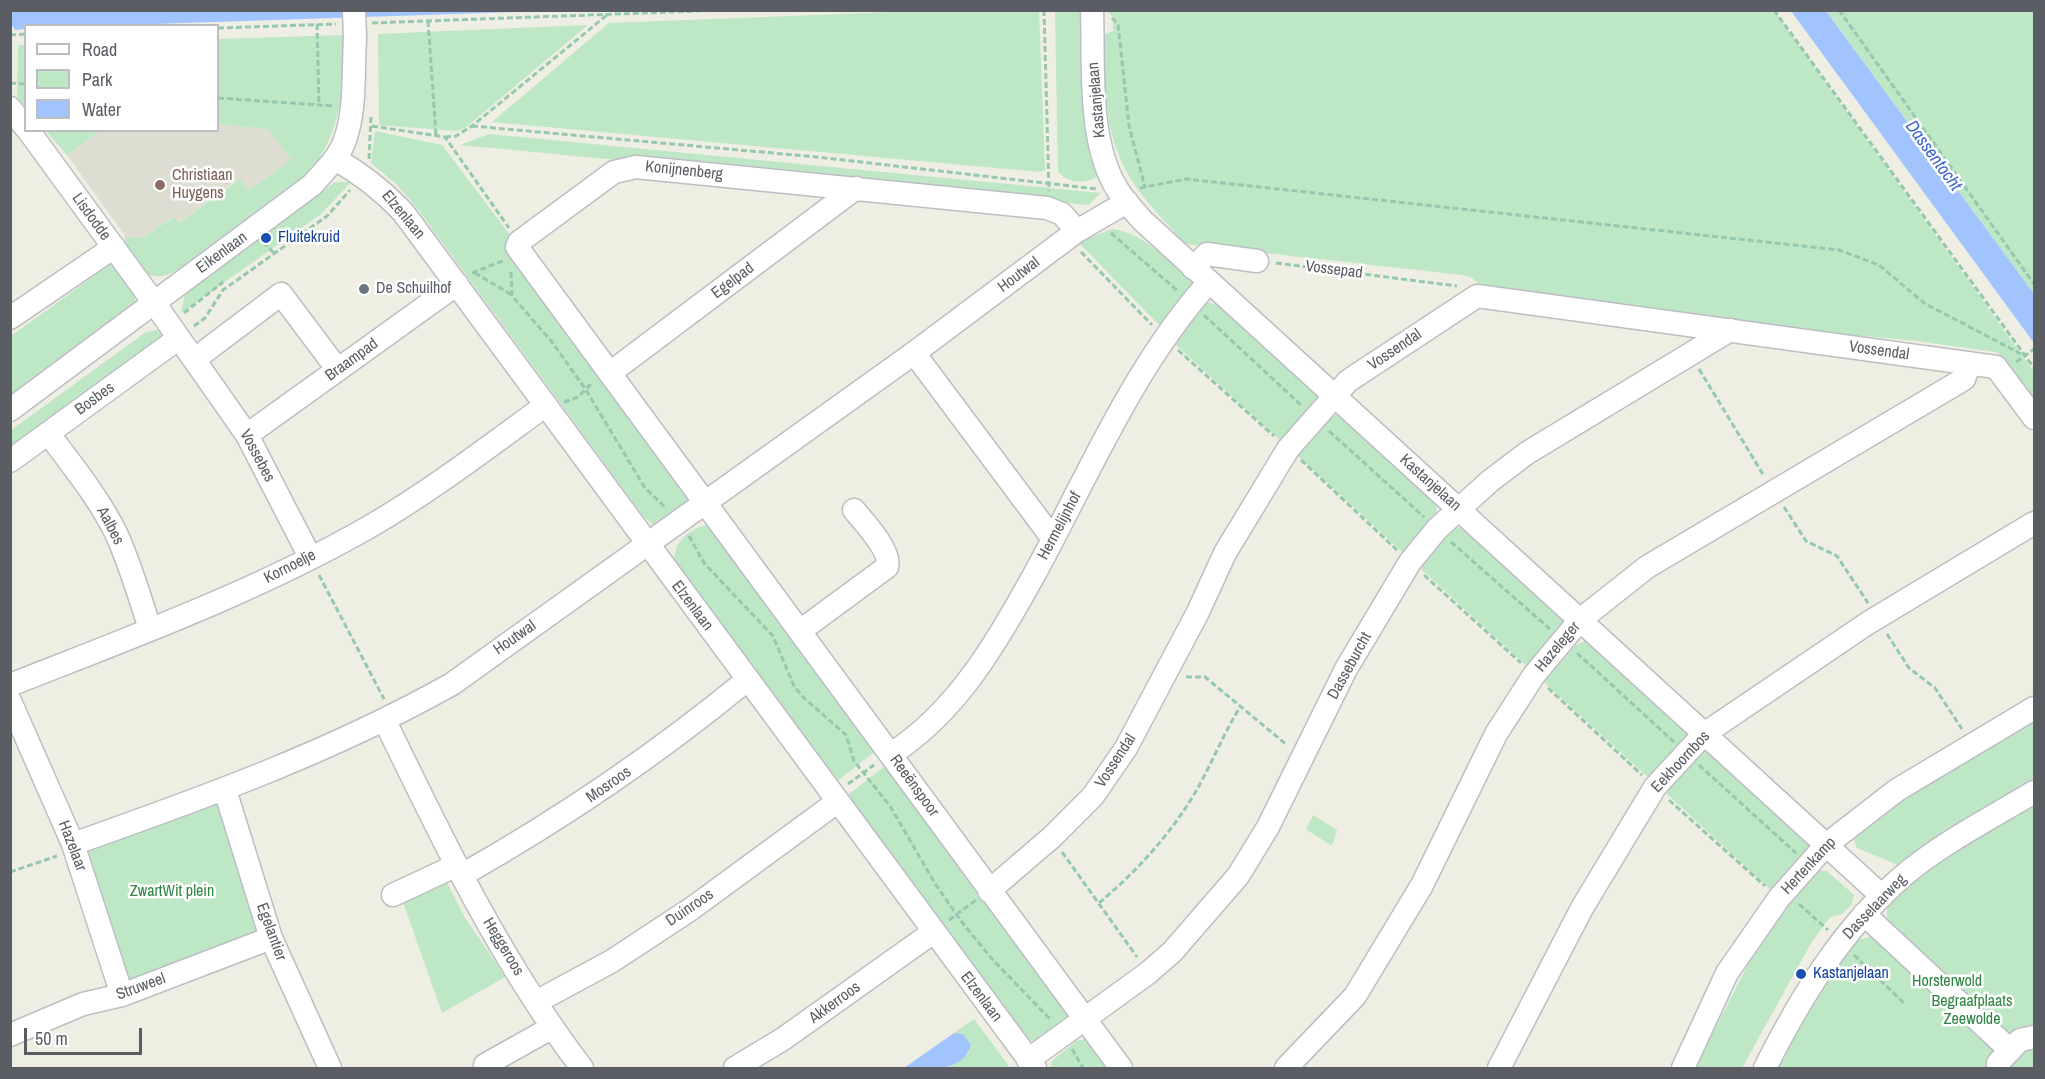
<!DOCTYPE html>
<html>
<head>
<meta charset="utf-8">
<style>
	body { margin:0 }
	#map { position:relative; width:2045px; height:1079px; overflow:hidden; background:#eeeee2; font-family:"Archivo Narrow",sans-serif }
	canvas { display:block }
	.frame { position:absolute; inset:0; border:12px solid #5a5d64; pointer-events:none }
	.legend { position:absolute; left:24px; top:24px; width:195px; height:108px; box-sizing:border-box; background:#fff; border:2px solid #bdbec1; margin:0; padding:8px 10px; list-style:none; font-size:18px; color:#5a5d64 }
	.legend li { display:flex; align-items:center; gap:12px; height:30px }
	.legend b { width:30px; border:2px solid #bdbec1 }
	.scale { position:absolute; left:24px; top:1028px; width:118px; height:27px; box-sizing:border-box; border:3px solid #5a5d64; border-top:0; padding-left:8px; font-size:18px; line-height:21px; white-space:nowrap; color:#5a5d64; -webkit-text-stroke:4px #fff; paint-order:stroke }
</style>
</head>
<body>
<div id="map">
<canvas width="2045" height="1079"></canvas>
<div class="frame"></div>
<ul class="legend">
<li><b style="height:8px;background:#fff"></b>Road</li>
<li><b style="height:16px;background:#bde7c5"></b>Park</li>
<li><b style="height:16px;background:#a1c4ff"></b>Water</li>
</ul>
<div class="scale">50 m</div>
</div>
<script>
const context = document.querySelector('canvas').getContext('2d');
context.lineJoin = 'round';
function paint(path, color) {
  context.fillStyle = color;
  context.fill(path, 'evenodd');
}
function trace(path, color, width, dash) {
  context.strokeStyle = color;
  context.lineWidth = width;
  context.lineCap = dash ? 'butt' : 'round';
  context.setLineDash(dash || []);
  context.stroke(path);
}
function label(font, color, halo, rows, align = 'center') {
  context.font = font + ' "Archivo Narrow",sans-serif';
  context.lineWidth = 5;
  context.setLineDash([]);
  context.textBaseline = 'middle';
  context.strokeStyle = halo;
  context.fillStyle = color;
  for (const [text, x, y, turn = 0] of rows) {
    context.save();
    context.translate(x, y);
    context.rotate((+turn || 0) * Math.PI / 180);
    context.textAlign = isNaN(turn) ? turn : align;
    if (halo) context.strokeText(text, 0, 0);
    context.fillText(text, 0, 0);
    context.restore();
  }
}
const education = new Path2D(`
	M218,124L268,129L291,160L248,191L239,179L178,223L173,217L142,238L125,236L67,155L101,131L218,130Z`);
const green = new Path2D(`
	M1039,10L1045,170L1040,172L492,122L609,23L919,11Z
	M1106,10L1774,11L2034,372V399L2005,358L1995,352L1917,341L1808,331L1523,293L1480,285L1472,278L1462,275L1185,244C1166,222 1144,201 1129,176C1103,132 1105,83 1103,35L1113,31V17Z
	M1055,11H1084L1090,151L1099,176C1084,184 1070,184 1058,172Z
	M1826,11H2034V294L1841,31Z
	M588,25L465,128L456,131L379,125L378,34Z
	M345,35C345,73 343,114 325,148C301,193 218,241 176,271C148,287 126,264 125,236L142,238L174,217L179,223L240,179L248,191L291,160L268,129L218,124V39Z
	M18,45H25V106L17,96Z
	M46,131H101L67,155Z
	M375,131L442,145L513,239L690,493L686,504L663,525H654L644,517L414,204L396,184L371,163Z
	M489,134L1101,193L1088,205L460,145Z
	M335,182H351L321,214L181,313L185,294Z
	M1113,229C1147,234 1171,264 1197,286L1162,328L1078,242Z
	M112,263L136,292L134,306L11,399V336Z
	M1206,301L1228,310L1321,395C1320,398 1289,435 1283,443L1174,343Z
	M157,330L165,338L11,456L10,431L146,332Z
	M1337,415L1345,417L1437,501L1436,517L1408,557L1298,456C1308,441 1318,419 1337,415Z
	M707,525L878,749L835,783L675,563C671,545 689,528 707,525Z
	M1464,526L1566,619L1565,626L1531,670L1420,568C1433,549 1441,532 1464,526Z
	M1588,639L1687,730L1689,735L1652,781L1544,682L1575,646Z
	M2034,720V781L1898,865L1857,848L1854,839L1860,831L1900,802Z
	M1711,751L1812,844L1772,891L1665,792L1698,753Z
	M889,763L1072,1018L1037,1042L1023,1037L845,797Z
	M225,790L271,938L122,995L73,844Z
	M2034,800V1068H1778L1802,1021L1853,941L1870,937L1887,917V908L1896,893L1942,857Z
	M1313,815L1337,830L1332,846L1306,829Z
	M1817,870L1827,871L1854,895L1852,904L1842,914L1830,917L1811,943L1742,1068H1695L1756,949L1783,907Z
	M446,881L464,916L505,977L442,1013L403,902Z
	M974,1019L1009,1066L1005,1068H947L969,1053L963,1034L954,1033Z
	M1085,1039L1094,1042L1114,1068H1051L1052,1061L1076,1041Z`);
const water = new Path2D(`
	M11,10L545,11L124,25L26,26L25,29L15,30L11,24Z
	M1791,11H1826L2034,294V343Z
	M954,1033L963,1034L971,1045C963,1073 928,1069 904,1068Z`);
const path = new Path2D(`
	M1044,10L1049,191
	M1774,10L2034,368
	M1839,10L2034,284
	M1112,18L1118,24L1129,126L1145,187
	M428,21L436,135
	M372,23L725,10
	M317,24L319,105
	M218,28L336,24
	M10,35L26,34
	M10,83L26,84
	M218,98L334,106
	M372,126L445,137L509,228
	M472,126L817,157L1097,189
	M445,137L456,136L472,126L607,15
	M369,159L371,117
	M1140,188L1186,179L1839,250L1879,265L1924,303L2025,356
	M1111,233L1179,292
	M263,242L275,254
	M1081,252L1152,325
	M1276,263L1457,286
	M511,272L512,296L552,342L586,390L645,488L666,508
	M472,273L505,260
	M475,273L512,295
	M184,313L223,282
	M1204,315L1302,406
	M194,326L205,318L223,290L327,216L350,190
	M1178,350L1274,436
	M2016,362L2034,349
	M1699,369L1764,476
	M564,402L578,397L593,382
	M1329,431L1424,517
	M1301,460L1397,550
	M1784,507L1806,541L1837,556L1868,603
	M689,536L704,563L773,636L794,686L803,697L846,735L854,761L890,806L936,885L961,921L992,959L1051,1020
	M1451,542L1550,629
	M319,575L384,699
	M1424,575L1521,663
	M1887,634L1909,668L1935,688L1962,729
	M1577,653L1674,742
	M1186,677H1205L1287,745
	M1548,688L1642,775
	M1699,765L1796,853
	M848,784L874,765
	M1669,800L1765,886
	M1062,852L1137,957
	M10,872L57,856
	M1099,903C1137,871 1169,836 1195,793C1211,765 1223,735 1240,707
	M1799,904L1828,930
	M949,920L976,900
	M1854,955L1904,1003
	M1072,1049L1083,1068`);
const minor = new Path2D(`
	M1092,10C1094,66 1087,144 1119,192C1126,203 1135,212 1143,221L1882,896
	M10,108L26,128
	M28,130L155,304L247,435L310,557
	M335,159C362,174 382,190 403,212L1035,1068
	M1077,231L1062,214L1047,208L636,167L614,172L519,242L517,247L1121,1068
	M1193,268L1207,254L1257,261
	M10,318L114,247
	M914,353L1053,539
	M195,359L281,294L338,370
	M610,373L856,188
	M10,410L312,185C324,171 339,158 345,140C356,109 353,71 355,38
	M48,433C72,465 98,497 116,533C130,564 140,597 150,629
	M247,435L457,284
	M10,461L179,338
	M800,631L887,567C892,552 864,522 854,510
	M10,685C132,637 255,592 369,527C431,491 488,447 546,405
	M10,701L73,844L122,995
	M385,721C443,841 501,962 582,1068
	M891,754C957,712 997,642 1034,575C1088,476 1133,367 1209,282
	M225,790L271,938L330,1068
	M73,844C203,798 331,752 452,684L914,353L1077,231L1127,202
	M462,875C563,818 657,754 747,680
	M989,891L1052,837L1093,796L1126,748L1198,612L1225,553L1288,449L1348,381L1477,296L1996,367L2034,418
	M393,895L457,865
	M1864,914L2010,1050
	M536,1002L612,961L691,909L837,802
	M10,1035L83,1004L122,995L271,938
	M1028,1060L1148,973L1172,952L1238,876L1268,827L1346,669L1410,562L1437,529L1490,481L1527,453L1730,330
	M485,1065L551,1028
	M735,1068L783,1039L932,933
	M1286,1068L1355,996L1422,885L1496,734L1534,675L1580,620L1647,567L1964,379L1970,363
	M1499,1068L1582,908L1655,787L1704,734L1868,623L2034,523
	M1683,1068L1727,973L1779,898L1826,845L1897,790L2034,708
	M1765,1068C1800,998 1843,928 1903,876C1942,843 1991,818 2034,792
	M1999,1068L1998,1063L2020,1040L2034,1037`);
const minorBridge = new Path2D(`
	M354,10L355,38`);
const markers = [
	[160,185,6,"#8d6e63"],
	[266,238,6,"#1a4fb4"],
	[364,289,6,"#6b7280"],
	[1801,974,6,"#1a4fb4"]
];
const streetNames = [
	["Kastanjelaan",1097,100,-95],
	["Konijnenberg",684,171,6],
	["Elzenlaan",403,215,50],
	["Lisdodde",91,217,54],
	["Eikenlaan",222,253,-36],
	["Vossepad",1334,270,7],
	["Houtwal",1019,275,-37],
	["Egelpad",733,281,-37],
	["Vossendal",1395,350,-34],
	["Vossendal",1879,351,8],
	["Braampad",352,360,-36],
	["Bosbes",95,399,-36],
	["Vossebes",257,456,62],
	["Kastanjelaan",1430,483,42],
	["Aalbes",110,526,62],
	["Hermelijnhof",1060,526,-62],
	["Kornoelje",290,567,-27],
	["Elzenlaan",692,606,53],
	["Houtwal",515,638,-35],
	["Hazeleger",1558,647,-50],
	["Dasseburcht",1350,666,-61],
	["Vossendal",1116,761,-57],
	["Eekhoornbos",1681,762,-47],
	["Mosroos",609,785,-35],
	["Reeënspoor",914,786,54],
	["Hazelaar",72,846,69],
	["Hertenkamp",1809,866,-47],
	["Dasselaarweg",1875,907,-46],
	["Duinroos",690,908,-34],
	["Egelantier",271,932,70],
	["Heggeroos",503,947,59],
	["Struweel",141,987,-20],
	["Elzenlaan",981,997,53],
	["Akkerroos",835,1003,-36]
];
const educationNames = [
	["Christiaan",172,176],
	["Huygens",172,194]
];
const transitNames = [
	["Fluitekruid",278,238],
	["Kastanjelaan",1813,974]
];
const worshipNames = [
	["De Schuilhof",376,289]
];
const parkNames = [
	["ZwartWit plein",172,892],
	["Horsterwold",1947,982],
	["Begraafplaats",1972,1002],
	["Zeewolde",1972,1020]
];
const waterNames = [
	["Dassentocht",1933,156,54]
];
paint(education, '#deddd1');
paint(green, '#bde7c5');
paint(water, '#a1c4ff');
trace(minor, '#bcbec4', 25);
trace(path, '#95c8ae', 3, [6, 3]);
trace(minor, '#fff', 22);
trace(minorBridge, '#bcbec4', 25, []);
trace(minorBridge, '#fff', 22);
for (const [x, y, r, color] of markers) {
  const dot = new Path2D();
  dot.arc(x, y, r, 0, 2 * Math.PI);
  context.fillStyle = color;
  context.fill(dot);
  trace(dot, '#fff', 2);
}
label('16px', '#5a5d64', '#fff', streetNames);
label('16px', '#785e54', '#fff', educationNames, 'left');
label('16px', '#164399', '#fff', transitNames, 'left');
label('16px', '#5b616d', '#fff', worshipNames, 'left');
label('16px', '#308544', '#fff', parkNames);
label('italic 18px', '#3d67c9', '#fff', waterNames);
</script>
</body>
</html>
